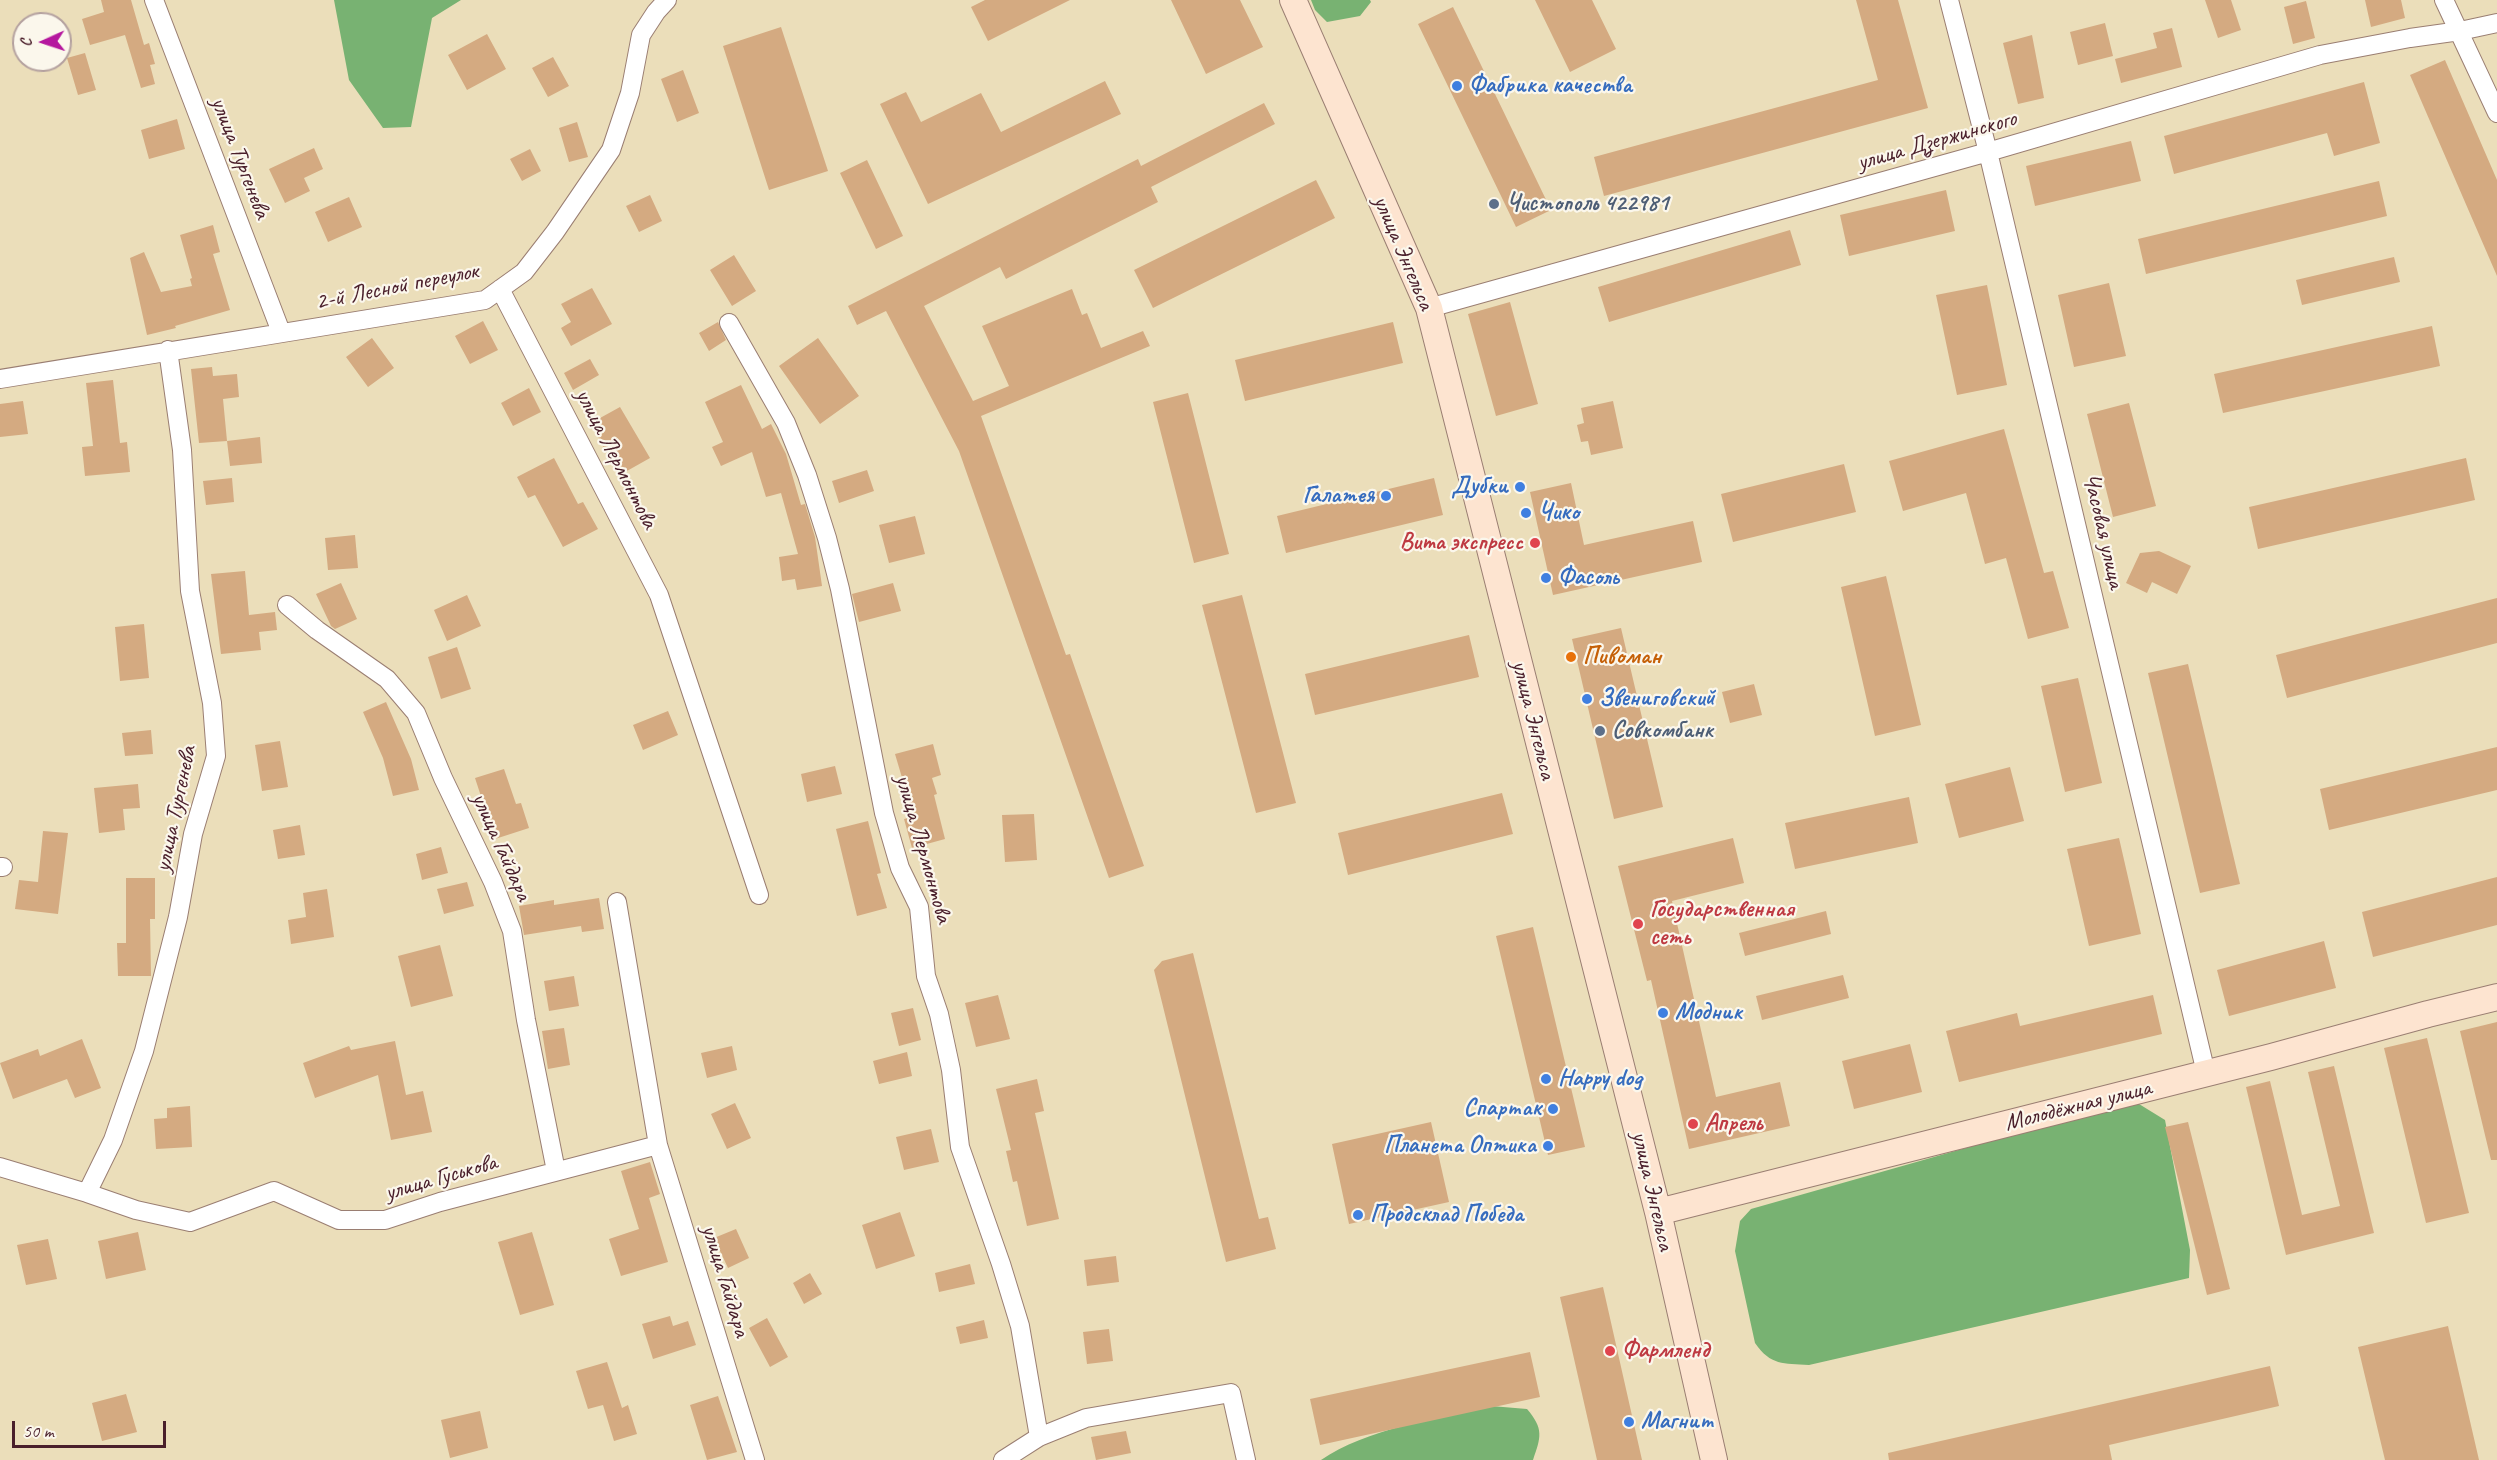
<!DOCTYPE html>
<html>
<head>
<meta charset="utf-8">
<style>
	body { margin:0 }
	#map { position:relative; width:2497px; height:1460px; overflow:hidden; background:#ebdeba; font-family:Caveat,sans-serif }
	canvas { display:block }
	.north { position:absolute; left:12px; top:12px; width:60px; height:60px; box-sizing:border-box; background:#fbf7ec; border:2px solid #b4a19f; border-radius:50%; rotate:267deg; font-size:16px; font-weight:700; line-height:24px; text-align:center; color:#4a1f2b }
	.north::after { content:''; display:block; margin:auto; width:21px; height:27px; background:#b5179e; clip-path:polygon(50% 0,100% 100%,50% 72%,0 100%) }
	.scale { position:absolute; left:12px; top:1421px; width:154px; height:27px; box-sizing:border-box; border:3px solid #4a1f2b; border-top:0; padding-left:8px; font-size:18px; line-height:21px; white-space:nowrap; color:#4a1f2b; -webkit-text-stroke:4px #fbf7ec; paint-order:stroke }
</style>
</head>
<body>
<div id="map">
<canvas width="2497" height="1460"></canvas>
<div class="north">С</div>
<div class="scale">50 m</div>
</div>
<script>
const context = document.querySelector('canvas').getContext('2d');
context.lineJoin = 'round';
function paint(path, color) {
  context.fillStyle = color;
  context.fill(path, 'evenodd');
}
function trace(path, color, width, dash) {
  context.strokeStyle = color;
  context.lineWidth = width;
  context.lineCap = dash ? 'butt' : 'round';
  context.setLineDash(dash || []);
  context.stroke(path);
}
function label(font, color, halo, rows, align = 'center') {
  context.font = font + ' Caveat,sans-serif';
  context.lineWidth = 4.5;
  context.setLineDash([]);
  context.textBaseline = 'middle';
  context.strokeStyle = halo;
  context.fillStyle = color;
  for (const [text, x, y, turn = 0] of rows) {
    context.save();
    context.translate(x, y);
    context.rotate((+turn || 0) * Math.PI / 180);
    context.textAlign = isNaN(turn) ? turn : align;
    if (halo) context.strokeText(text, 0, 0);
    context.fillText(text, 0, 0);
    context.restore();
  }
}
const forest = new Path2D(`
	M334,0H461L432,18L411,127L383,128L349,80Z
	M1311,0H1370L1371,2L1360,16L1327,22L1315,10Z
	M2124,1103L2139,1104L2165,1120L2190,1250L2189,1278L1809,1365C1783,1363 1771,1366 1755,1343L1735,1251L1740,1221L1751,1209Z
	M1491,1406L1527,1409C1544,1429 1541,1437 1533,1460H1321C1366,1429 1438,1418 1491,1406Z`);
const building = new Path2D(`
	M101,0H131L144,45L149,43L155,64L150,65L155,84L141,88L125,35L90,45L82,19L104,12Z
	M985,0H1070L988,41L971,7Z
	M1171,0H1240L1263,47L1206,74Z
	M1535,0H1592L1616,49L1570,72Z
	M1856,0H1898L1928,108L1604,196L1594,157L1878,80Z
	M2205,0H2231L2241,30L2218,38Z
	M2365,0H2401L2405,18L2371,27Z
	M2306,1L2315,38L2293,44L2284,7Z
	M1453,7L1551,210L1516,227L1418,24Z
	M2105,23L2113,56L2078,65L2070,32Z
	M781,27L828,171L769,190L723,46Z
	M2172,28L2182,67L2121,83L2115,59L2157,48L2153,33Z
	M487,34L506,69L467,90L448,55Z
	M2032,35L2044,98L2018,104L2003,43Z
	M85,53L96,90L78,95L67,58Z
	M553,57L569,86L548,97L532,68Z
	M2445,60L2497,180V276L2410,75Z
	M683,70L699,113L677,122L661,79Z
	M1105,81L1121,114L928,204L880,104L906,92L921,122L981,93L1001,132Z
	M2364,82L2380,143L2334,156L2327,133L2174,174L2164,136Z
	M1264,103L1275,124L1151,187L1158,202L1006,279L1000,267L924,306L973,401L1009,386L982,326L1072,289L1082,315L1087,313L1101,348L1143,331L1150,346L981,416L1066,655L1070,654L1144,866L1109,878L959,451L886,311L857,325L848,306L1138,159L1141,166Z
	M177,119L185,149L149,159L141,130Z
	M577,122L588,157L569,162L559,128Z
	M2131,141L2141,181L2035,206L2026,166Z
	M314,148L323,169L304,178L310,191L285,203L269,169Z
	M530,149L541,171L522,181L510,159Z
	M867,160L903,236L876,249L840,173Z
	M1316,180L1335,218L1153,308L1134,270Z
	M2379,181L2387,216L2146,274L2138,239Z
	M1946,190L1955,231L1849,256L1840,215Z
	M650,195L662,221L639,232L626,206Z
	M349,197L362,227L328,242L315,212Z
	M213,225L220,252L213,254L230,310L175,326L176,328L147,335L130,258L144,252L161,292L192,286L190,279L192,278L180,235Z
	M1790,230L1801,265L1609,322L1598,287Z
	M734,255L756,291L732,306L710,270Z
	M2394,257L2400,282L2302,305L2296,280Z
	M2109,283L2126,356L2074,367L2058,295Z
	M1987,285L2007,385L1957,395L1936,295Z
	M592,288L612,324L571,346L561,328L571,322L561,304Z
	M1510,302L1538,404L1496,416L1468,314Z
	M483,321L498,350L470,364L455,336Z
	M718,322L726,340L709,351L699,333Z
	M1393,322L1403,363L1245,401L1235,360Z
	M2432,326L2440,366L2223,413L2214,374Z
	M372,338L394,368L368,387L346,357Z
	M818,338L859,396L820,424L779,366Z
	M590,359L599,375L573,390L564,373Z
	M212,367L213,376L237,374L239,397L223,399L227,441L199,443L191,369Z
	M113,380L120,443L127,442L130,472L85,476L82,447L93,446L86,383Z
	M741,385L762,429L771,424L786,454L801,505L805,504L815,537L822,586L797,590L795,579L782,581L779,557L798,554L781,493L766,497L752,452L721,466L712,447L723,442L705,402Z
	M529,388L541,412L513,426L501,403Z
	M1188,393L1229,554L1194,563L1153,402Z
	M23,401L28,434L0,437V404Z
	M1613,401L1623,448L1591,455L1588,441L1581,442L1577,425L1584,423L1581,408Z
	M2129,403L2156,506L2113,517L2087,414Z
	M620,407L650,458L618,476L591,423Z
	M2004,429L2044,573L2053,571L2069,628L2028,639L2006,558L1985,564L1966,493L1903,511L1889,461Z
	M260,437L262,463L230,466L227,441Z
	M554,458L578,504L583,502L598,529L563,547L535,495L528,498L517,477Z
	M2466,458L2475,500L2258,549L2249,507Z
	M1844,464L1856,512L1733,542L1721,494Z
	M867,470L874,491L839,503L832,481Z
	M232,478L234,502L206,505L203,481Z
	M1434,478L1443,515L1286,553L1277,516Z
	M1571,483L1584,545L1693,521L1702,562L1553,595L1530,492Z
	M915,516L925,554L889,563L879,525Z
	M355,535L358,568L328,570L325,538Z
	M2159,551L2191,566L2177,594L2152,582L2147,593L2126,583L2140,553Z
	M245,571L249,615L275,612L277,630L259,632L261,650L221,654L211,574Z
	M1886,576L1921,725L1875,736L1841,587Z
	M341,583L357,619L335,629L331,626L316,594Z
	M893,583L901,611L859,622L852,594Z
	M467,595L481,626L447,641L434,610Z
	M1242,595L1296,803L1256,813L1202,605Z
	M2497,598V643L2287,698L2276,655Z
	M144,624L149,678L120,681L115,627Z
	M1621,628L1663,807L1614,819L1572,639Z
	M1469,635L1479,677L1315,715L1305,674Z
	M457,647L471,689L441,699L428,657Z
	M2188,664L2240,884L2200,893L2148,673Z
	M2078,678L2102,783L2065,792L2041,686Z
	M1754,684L1762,715L1730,723L1722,692Z
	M386,702L411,759L419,790L393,796L383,758L363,712Z
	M668,711L678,735L643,750L633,725Z
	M151,730L153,754L125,756L122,733Z
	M280,741L288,787L262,791L255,745Z
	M933,744L941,775L932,778L937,794L934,795L945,839L912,848L904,819L908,818L898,782L903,781L895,754Z
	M2497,747V790L2329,830L2320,789Z
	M835,766L842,794L807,802L801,774Z
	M2010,767L2024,821L1959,838L1945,784Z
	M504,769L516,804L521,803L529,828L495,839L475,778Z
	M138,784L140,808L123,809L125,830L99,833L94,788Z
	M1502,793L1513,834L1348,875L1338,833Z
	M1909,797L1918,843L1795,869L1785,823Z
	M1034,814L1037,860L1005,862L1002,815Z
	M868,821L881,873L877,874L887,908L857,916L836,829Z
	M300,825L305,855L278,859L273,830Z
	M43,831L68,833L58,914L15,909L19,880L38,882Z
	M1733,838L1744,883L1672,901L1716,1097L1780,1082L1790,1126L1689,1149L1651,980L1647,981L1618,866Z
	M2119,838L2141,934L2089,946L2067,849Z
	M441,847L448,873L422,880L416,854Z
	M2497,877V925L2373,957L2362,912Z
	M126,878H155V919H150L151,976H118L117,943H126Z
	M467,882L474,906L444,914L437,889Z
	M327,889L334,937L291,944L288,920L306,917L303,893Z
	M599,898L604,929L582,932L581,926L524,935L519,906L554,900V905Z
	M1826,911L1831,934L1745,956L1739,933Z
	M1533,927L1585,1147L1548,1155L1496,936Z
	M2324,941L2336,988L2229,1016L2217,970Z
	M440,945L453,996L411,1007L398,956Z
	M1193,953L1259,1219L1268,1217L1276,1249L1226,1262L1154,970L1162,961Z
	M1843,975L1849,998L1762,1020L1756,996Z
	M574,976L579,1006L549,1011L544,981Z
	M998,995L1010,1039L976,1047L965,1003Z
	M2153,995L2162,1034L1959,1082L1946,1031L2017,1013L2020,1026Z
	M913,1008L921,1040L899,1046L891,1013Z
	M2497,1022V1160H2491L2460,1031Z
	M564,1028L570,1065L548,1069L542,1031Z
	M2427,1038L2469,1213L2426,1223L2384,1048Z
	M82,1039L101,1088L75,1098L67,1079L13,1099L0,1063L38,1049L40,1056Z
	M395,1041L406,1095L423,1091L432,1132L391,1140L378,1075L315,1098L303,1063L349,1046L351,1050Z
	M1910,1044L1922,1092L1854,1109L1842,1061Z
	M732,1046L737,1070L707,1078L701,1053Z
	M907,1052L912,1076L879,1084L873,1061Z
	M2334,1066L2374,1233L2286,1255L2246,1087L2270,1081L2302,1215L2340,1206L2308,1072Z
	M1037,1079L1044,1111L1035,1113L1059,1219L1027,1226L1017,1181L1013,1182L1006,1151L1011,1150L996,1089Z
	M735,1103L751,1138L727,1149L711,1114Z
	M190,1106L192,1147L156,1149L154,1119L167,1118V1108Z
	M1431,1122L1449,1202L1349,1224L1332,1144Z
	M2188,1122L2230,1289L2207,1295L2165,1127Z
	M931,1129L939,1162L904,1170L896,1137Z
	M650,1162L660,1194L649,1198L668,1262L621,1276L609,1239L639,1229L621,1171Z
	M900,1212L915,1256L876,1269L862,1225Z
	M736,1229L749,1258L728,1268L714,1238Z
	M138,1232L146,1270L106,1279L98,1241Z
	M532,1232L554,1305L520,1315L498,1242Z
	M48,1239L57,1279L26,1285L17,1245Z
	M1116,1256L1119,1282L1087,1286L1084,1260Z
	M970,1264L975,1284L939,1292L935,1273Z
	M810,1273L822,1294L804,1304L793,1283Z
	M1603,1287L1642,1460H1597L1560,1297Z
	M670,1316L673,1326L688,1321L696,1345L653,1359L642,1324Z
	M767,1318L788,1357L770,1367L749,1328Z
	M984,1320L988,1338L960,1344L956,1327Z
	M2448,1326L2479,1460H2385L2358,1347Z
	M1109,1329L1113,1361L1087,1364L1083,1332Z
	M1530,1352L1540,1397L1320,1445L1310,1399Z
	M607,1362L622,1408L628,1405L637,1434L614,1441L603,1405L588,1409L576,1371Z
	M2270,1366L2279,1406L2109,1445L2112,1460H1889L1888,1453Z
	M126,1394L137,1432L102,1441L92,1403Z
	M718,1396L737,1452L707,1460L690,1405Z
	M480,1411L488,1448L450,1458L441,1420Z
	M1126,1431L1131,1453L1096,1460L1091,1437Z`);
const street = new Path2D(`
	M154,0L281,332
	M1949,0L1988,152L2206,1073
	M2444,0L2497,113
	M500,289L659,595L759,895
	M1429,308L1988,152L2320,55L2410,38L2460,31L2497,23
	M729,323L786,423L807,475L827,538L840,589L884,813L900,868L919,907L926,976L939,1014L951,1070L960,1147L1001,1264L1020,1326L1039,1437
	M0,379L485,300L524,272L555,232L611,150L630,93L641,35L656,12L667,0
	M287,605L317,630L387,679L416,713L443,778L493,882L512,931L526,1020L556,1171
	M0,867H3
	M617,902L658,1145L755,1460
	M0,1167L87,1193L136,1210L190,1222L274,1191L339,1220H385L440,1202L658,1145
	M87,1193L113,1140L144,1051L178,917L193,834L216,756L212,703L190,591L182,450L168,350
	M1003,1460L1039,1437L1086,1418L1231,1393L1246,1460`);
const secondary = new Path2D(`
	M1293,0L1429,308L1658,1212L1714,1460
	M1658,1212L2271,1057L2428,1014L2497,997`);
const markers = [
	[1457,86,6,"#3f7fe0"],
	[1494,204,6,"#5c6f8a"],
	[1520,487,6,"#3f7fe0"],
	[1386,496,6,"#3f7fe0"],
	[1526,513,6,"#3f7fe0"],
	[1535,543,6,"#e0444e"],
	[1546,578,6,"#3f7fe0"],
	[1571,657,6,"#e8710a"],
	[1587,699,6,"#3f7fe0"],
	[1600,731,6,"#5c6f8a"],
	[1638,924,6,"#e0444e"],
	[1663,1013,6,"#3f7fe0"],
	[1546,1079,6,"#3f7fe0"],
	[1553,1109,6,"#3f7fe0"],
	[1693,1124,6,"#e0444e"],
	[1548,1146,6,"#3f7fe0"],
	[1358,1215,6,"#3f7fe0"],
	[1610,1351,6,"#e0444e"],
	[1629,1422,6,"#3f7fe0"]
];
const shopNames = [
	["Фабрика качества",1469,86],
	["Дубки",1508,487,"right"],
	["Галатея",1374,496,"right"],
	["Чико",1538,513],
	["Фасоль",1558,578],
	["Звениговский",1599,699],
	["Модник",1675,1013],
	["Happy dog",1558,1079],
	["Спартак",1541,1109,"right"],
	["Планета Оптика",1536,1146,"right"],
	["Продсклад Победа",1370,1215],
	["Магнит",1641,1422]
];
const streetNames = [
	["улица Дзержинского",1937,141,-16],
	["улица Тургенева",240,158,69],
	["улица Энгельса",1403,253,67],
	["2-й Лесной переулок",397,287,-11],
	["улица Лермонтова",616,459,63],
	["Часовая улица",2103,531,77],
	["улица Энгельса",1533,720,76],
	["улица Тургенева",176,809,-78],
	["улица Гайдара",501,847,66],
	["улица Лермонтова",923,849,74],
	["Молодёжная улица",2078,1106,-14],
	["улица Гуськова",441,1178,-16],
	["улица Энгельса",1652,1191,77],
	["улица Гайдара",725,1281,73]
];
const serviceNames = [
	["Чистополь 422981",1506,204],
	["Совкомбанк",1612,731]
];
const healthNames = [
	["Вита экспресс",1523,543,"right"],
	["Государственная",1650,910],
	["сеть",1650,938],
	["Апрель",1705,1124],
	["Фармленд",1622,1351]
];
const foodNames = [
	["Пивоман",1583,657]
];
paint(forest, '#78b272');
paint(building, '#d4aa81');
trace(street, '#9a7e72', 20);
trace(secondary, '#9a7e72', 28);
trace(street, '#fff', 18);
trace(secondary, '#fde4d0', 26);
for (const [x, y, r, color] of markers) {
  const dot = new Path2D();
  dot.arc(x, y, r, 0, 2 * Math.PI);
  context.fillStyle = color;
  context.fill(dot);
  trace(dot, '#fbf7ec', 2);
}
label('bold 24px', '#366cbe', '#fbf7ec', shopNames, 'left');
label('24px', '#4a1f2b', '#fbf7ec', streetNames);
label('bold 24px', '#4e5e75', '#fbf7ec', serviceNames, 'left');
label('bold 24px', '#be3a42', '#fbf7ec', healthNames, 'left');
label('bold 24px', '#c56008', '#fbf7ec', foodNames, 'left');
</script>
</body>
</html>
